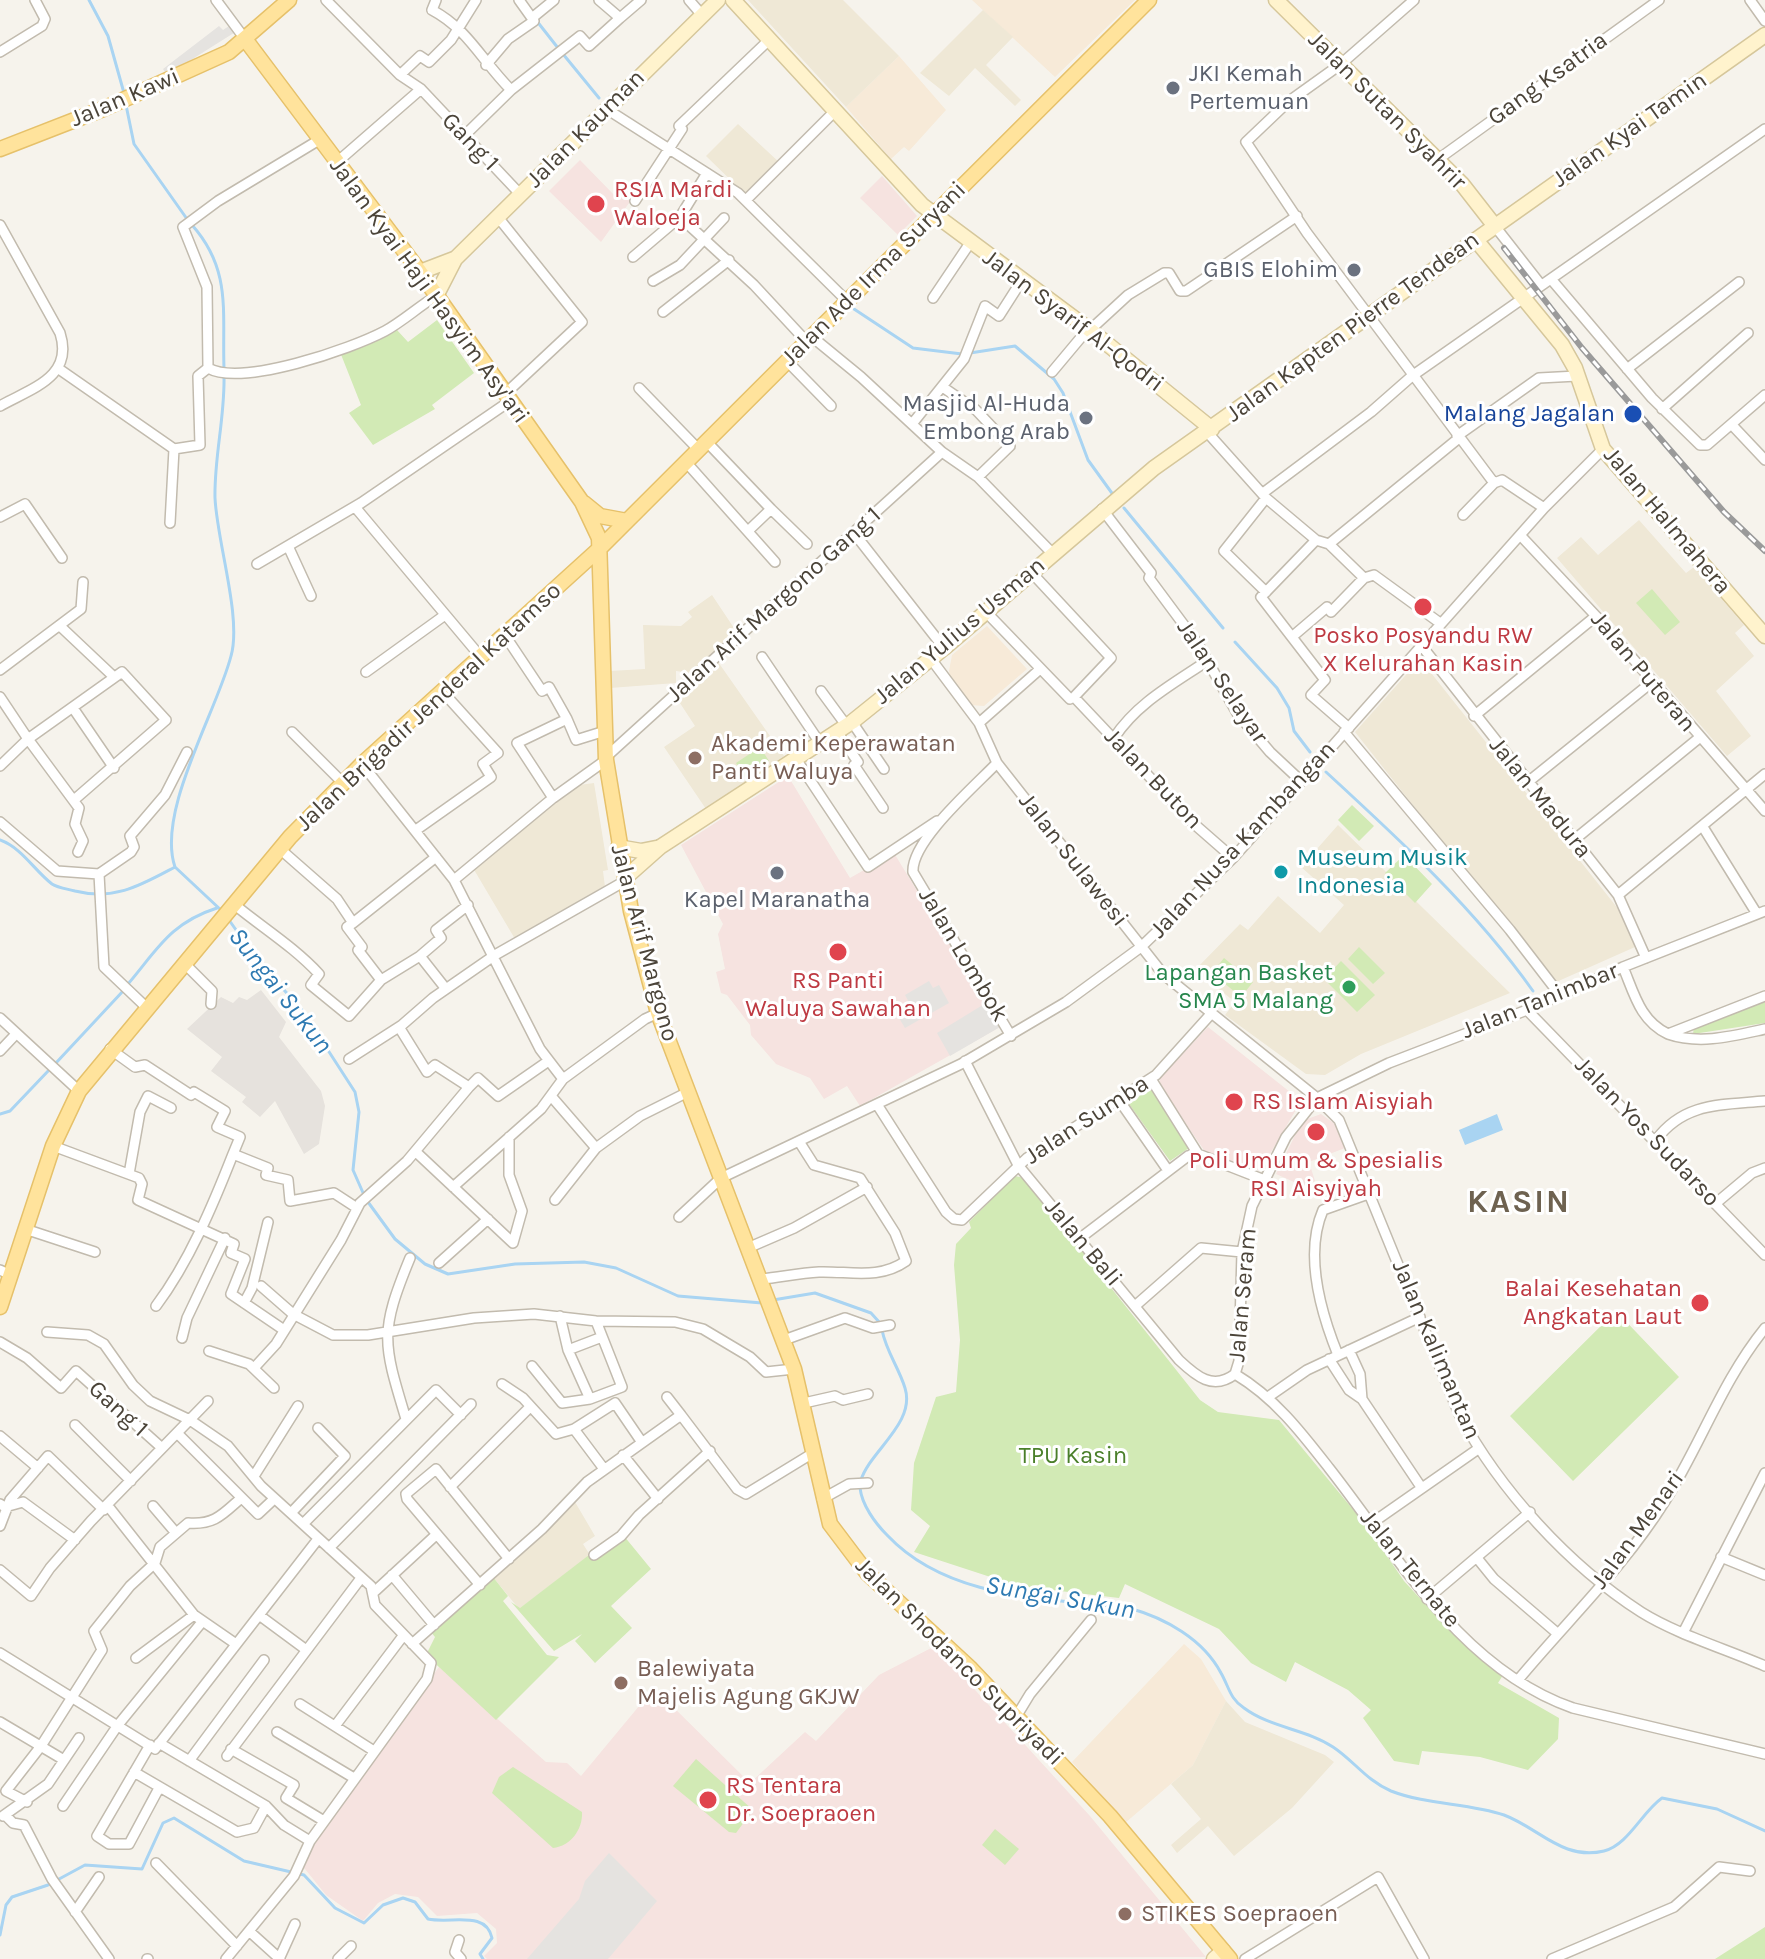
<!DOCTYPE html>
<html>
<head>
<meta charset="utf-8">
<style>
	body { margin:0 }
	canvas { display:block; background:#f6f3ec }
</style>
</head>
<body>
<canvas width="1765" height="1959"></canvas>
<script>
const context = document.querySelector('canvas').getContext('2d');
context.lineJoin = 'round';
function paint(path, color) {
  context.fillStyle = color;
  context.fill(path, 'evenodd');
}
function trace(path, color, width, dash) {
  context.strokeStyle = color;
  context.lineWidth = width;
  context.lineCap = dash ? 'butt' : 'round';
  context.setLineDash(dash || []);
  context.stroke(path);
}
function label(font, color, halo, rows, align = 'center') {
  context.font = font + ' Karla,sans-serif';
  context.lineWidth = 6;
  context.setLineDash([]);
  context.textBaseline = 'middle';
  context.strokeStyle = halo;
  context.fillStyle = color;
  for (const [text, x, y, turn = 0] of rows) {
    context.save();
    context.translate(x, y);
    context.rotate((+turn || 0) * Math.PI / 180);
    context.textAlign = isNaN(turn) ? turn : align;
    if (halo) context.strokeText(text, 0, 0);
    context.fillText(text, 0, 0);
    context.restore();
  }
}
const commercial = new Path2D(`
	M972,0H1135L1055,77Z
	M899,56L946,110L909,151L904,147L891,159L846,107Z
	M987,626L1027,669L984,706L970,705L951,681L949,671L952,655Z
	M1184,1644L1201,1659L1226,1701L1193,1765L1125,1823L1072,1762Z`);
const industrial = new Path2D(`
	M261,990L286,1022L279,1037L321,1091L325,1106L319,1144L304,1154L275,1101L260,1117L242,1102L246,1097L211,1071L222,1057L187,1029L221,997L233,1003L239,997L247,1000Z`);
const education = new Path2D(`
	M748,0H843L899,56L846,107Z
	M983,10L1013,37L986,65L1021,100L1015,106L975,68L949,96L920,73Z
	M738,124L780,163L747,196L706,156Z
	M1639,520L1686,573L1694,567L1744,625L1735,633L1754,656L1716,691L1751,736L1727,756L1557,558L1581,537L1598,555Z
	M712,595L736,631L691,673L676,671V683L610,688V671L645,669L643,625L681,626L692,617L688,612Z
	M716,659L784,756L706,809L664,747L695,726L676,697Z
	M1420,659L1623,915L1635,947L1554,983L1355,732Z
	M594,783L608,870L603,871L605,887L515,939L473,868L572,786Z
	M1338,825L1510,993L1361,1054L1325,1075L1306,1074L1225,1015L1235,1002L1195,970L1240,924L1248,930L1278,896L1320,933L1344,905L1301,867Z
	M575,1502L595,1536L583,1544L590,1555L519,1609L493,1577Z
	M1226,1701L1245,1722L1325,1755L1334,1762L1292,1808L1234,1856L1208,1826L1177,1853L1171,1845L1201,1819L1171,1784L1193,1765Z`);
const medical = new Path2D(`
	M580,160L618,199L637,181L642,185L601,242L549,191Z
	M882,176L917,216L898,235L860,198Z
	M788,776L850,878L894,853L1000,1027L860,1106L847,1086L824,1099L810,1078L776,1064L751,1035L750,1025L727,995L721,993L716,972L725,969L718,934L723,924L681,845Z
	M1208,1027L1295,1096L1297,1108L1260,1171L1206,1153L1160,1086V1078Z
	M1321,1114L1335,1124L1345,1148L1309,1162L1315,1181L1303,1186L1276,1174L1302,1121Z
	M935,1646L1090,1816L1206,1957L487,1959L484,1956L497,1943L496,1929L477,1913L437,1916L418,1897L395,1894L378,1903L363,1921L326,1895L305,1869L300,1867L307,1850L354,1781L439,1667L546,1762L567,1763L581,1776L654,1688L750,1783L805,1732L816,1741L879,1675Z`);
const green = new Path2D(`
	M437,320L474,373L432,405L435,409L373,445L349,413L361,405L340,352L397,330L408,342Z
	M1652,589L1680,622L1665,635L1636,603Z
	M760,747L769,761L744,777L736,763Z
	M1352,805L1374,826L1359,841L1338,820Z
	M1404,855L1432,884L1415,903L1385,873Z
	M1359,947L1385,973L1373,984L1348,959Z
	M1224,958L1253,982L1241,997L1212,973Z
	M1341,961L1375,995L1357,1012L1324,979Z
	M1765,1002V1023L1693,1034L1694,1027Z
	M1150,1088L1189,1148L1170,1161L1129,1104Z
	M1015,1176L1024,1178L1200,1400L1218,1412L1279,1420L1365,1524L1404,1581L1439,1619L1503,1675L1498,1683L1559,1718L1558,1739L1528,1770L1480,1757L1422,1751L1419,1765L1394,1761L1363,1718L1371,1710L1348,1690L1295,1662L1286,1682L1251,1663L1219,1629L1125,1584L1119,1598L1018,1586L914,1552L930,1526L911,1510L914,1463L936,1397L956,1392L960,1340L954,1265L956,1244L971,1228L969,1222Z
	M1616,1311L1679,1377L1573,1481L1510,1416Z
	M624,1536L651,1569L611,1606L632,1628L595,1663L575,1641L582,1634L554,1651L511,1602L520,1608L589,1555L592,1558Z
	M493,1577L508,1596L503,1601L547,1655L559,1657L496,1720L426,1655L435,1637L430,1631Z
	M696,1759L753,1810L736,1833L729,1832L673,1786Z
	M513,1767L582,1812C583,1829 571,1846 553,1848L492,1793L499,1777Z
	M995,1829L1019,1849L1005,1865L982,1845Z
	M1765,1927V1959H1715Z`);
const parking = new Path2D(`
	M232,24L237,31L167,75L163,69L219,26L223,30Z
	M929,981L933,988L939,985L949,1003L905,1028L896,1013L910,1004L905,995Z
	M986,1003L1000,1027L950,1056L937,1033Z
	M609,1853L657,1901L608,1959H527L579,1899L585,1881Z`);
const water = new Path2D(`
	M1497,1114L1503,1130L1465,1145L1459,1130Z`);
const stream = new Path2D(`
	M89,0L108,36L124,93
	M536,20L558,48
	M563,54L599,98
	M126,105L134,144L187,219
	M192,225C232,270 222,312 224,368
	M854,309L913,348L962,354
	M970,353L1015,346L1054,379L1063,393L1088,460L1114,496
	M1124,508L1223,628
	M1235,642L1277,688L1289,708L1294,731L1310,752
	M1326,772C1400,840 1475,909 1533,991
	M0,840C22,848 34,870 52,884C58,888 68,889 75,891C115,901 141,885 175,867
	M222,911L175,867C156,812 217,711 231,656C242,618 217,542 215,498C214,458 225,417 224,376
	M229,920L258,961L302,1010L355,1092L359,1112L353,1170L364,1195
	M128,984C157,950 170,923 217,908
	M55,1064L124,990
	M0,1114L10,1111L50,1069
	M368,1202L395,1239L425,1264L448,1274L515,1264L584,1262L616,1268L678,1296L762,1303
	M773,1300L815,1293L871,1313L880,1323
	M861,1480C870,1451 916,1423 905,1388C899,1368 886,1351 882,1330
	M860,1488C862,1505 875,1523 887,1535C948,1600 1047,1598 1129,1608C1165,1618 1203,1639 1221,1673C1229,1687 1230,1699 1244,1708C1271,1728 1306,1729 1333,1747C1353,1760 1367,1781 1391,1791C1427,1805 1468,1803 1504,1815C1539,1828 1563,1861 1604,1851C1628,1845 1642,1812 1662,1798L1717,1809L1765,1831
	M0,1935L6,1905L12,1897L48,1885L85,1865L142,1869L163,1823L174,1818L244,1861L304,1875L335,1908L364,1923L383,1905L403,1898L415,1902L428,1919C451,1924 486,1910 492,1938L480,1954L483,1959`);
const street = new Path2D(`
	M216,0L245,39
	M326,0L400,75L421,89L520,194
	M436,0L432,10C468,29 482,61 511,90
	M599,0L620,18L641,0
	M689,0L702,15
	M1414,0L1341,64L1288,102L1246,142L1307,233L1494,483
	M1750,0L1765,21
	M532,18L554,0
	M0,52L42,26L45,19L35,0
	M486,65L508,39L534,21L519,0
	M400,75L420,56L429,62L451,40L476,0
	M605,108L738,193L846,300
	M464,136L511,90L580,36L589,46L620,18
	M319,140L218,201L183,227L207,287L208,368C242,387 351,349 385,331C403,321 418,307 436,296
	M1437,160L1659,0
	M336,163L421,89
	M746,200L835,111
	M635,201L682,129L679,126L770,39
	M497,216L582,322L505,394
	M680,217L754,285L806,341
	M0,225L60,333C74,377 32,388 0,406
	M1494,225L1541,285
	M633,257L680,217L707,173
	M1551,279L1652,398L1700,445H1707L1765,395
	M653,281L680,265L724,218
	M933,298L970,243
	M663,312L729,260
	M1090,330L1128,295L1164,273H1169L1180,291H1186L1297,216
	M811,336L861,377L942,452L978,477L1052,553
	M787,361L831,406
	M59,369L174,449L170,523
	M1627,369L1739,282
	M1052,372L1088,329
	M639,388L698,449
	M944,388L976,410L1010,446L978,477
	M1662,409L1748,333
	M912,424L964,359L985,306L999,316L1022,280
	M1732,425L1765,460
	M1207,432L1266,498L1316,540L1329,544L1364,578
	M1457,436L1539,378L1577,376
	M706,441L771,509L748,531
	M174,449L200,445L198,376L208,368
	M685,461L775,562
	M1494,483L1502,480L1544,508
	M1263,493L1371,412L1412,376L1765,129
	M355,507L480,656
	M771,509L807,544
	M1102,509L1151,573L1149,578L1198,644L1237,713L1270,752L1301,781
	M1463,515L1494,483
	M0,517L25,504L62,558
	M854,533L944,648
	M1520,535L1596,616L1765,811
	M1316,540L1261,597L1325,680L1311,695L1349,728
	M1329,544L1459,438
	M288,546L311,596
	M257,564L361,503L510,401
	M1031,572L1111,658L1074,697
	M1364,578L1374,575L1440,623
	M1266,592L1224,551L1266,498
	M986,612L1070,699L1074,697L1193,823L1233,858
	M60,626L114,677
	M504,634L542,691L549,687L567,719
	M1293,636L1327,607L1331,612L1364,578
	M1421,645L1618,895L1646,958
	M762,657L820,743
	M931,659L979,723L997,763L1163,974L1317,1098L1339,1120L1459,1414C1500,1490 1568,1565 1641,1612C1676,1634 1726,1649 1765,1666
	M0,670L81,609L83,582
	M366,672L445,615
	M821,691L846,725
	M0,697L28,739L0,766
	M73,708L114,768
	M1474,716L1596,616
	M852,722L884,769
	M979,723L1039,670
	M292,732L342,782
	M837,732L858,762L854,765L883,808
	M1344,732L1510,930L1560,995
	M1114,738C1137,703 1173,684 1207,661
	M606,757L942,452
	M796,759L868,867L937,821
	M997,763C975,786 911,841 913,872L1011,1036
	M362,764L454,880L540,1049L563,1079
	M1528,782L1652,682
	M553,798L517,743L567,719L576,740L605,731
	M74,800L166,720L122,672L28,739L79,808L75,824L83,841L78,852
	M0,822L57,871L99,874L104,967L146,1007
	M1703,827L1757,914
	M416,830L491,777L483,764L498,753L442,691
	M1574,840L1699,738
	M280,849L337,899L353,923L347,927L362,947L358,950L381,980L420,956
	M99,874L131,852L134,847L130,836L165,795L187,752
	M454,880L553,798L606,760
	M1618,895L1765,774
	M235,905C263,928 294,947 319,974L311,985L349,1016L381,980
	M1765,911L1623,967L1527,1010L1389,1063L1317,1098L1286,1137L1252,1206L1242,1252L1239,1361L1235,1374C1275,1398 1301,1432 1329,1468C1398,1556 1461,1669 1573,1708L1765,1754
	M353,923L436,857
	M184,963L212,991L211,1004
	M1623,967C1634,993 1640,1021 1668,1034
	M446,989L420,956L441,938L436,930L468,905
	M1765,996L1668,1034C1700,1045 1733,1036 1765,1029
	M1527,1010L1765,1255
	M0,1018L79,1091
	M399,1027L427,1072L435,1065L469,1087
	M110,1049L135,1067L145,1065L191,1095L194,1092L225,1111L217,1127L240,1137L233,1154L268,1168L266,1175L288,1180L290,1201L334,1193L357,1208
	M0,1051L16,1034
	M349,1059L402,1025L433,998L495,955L625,881
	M965,1061L1018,1165L1179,1360C1196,1376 1213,1391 1235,1374
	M1151,1079L1198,1154
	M551,1096L596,1148
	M1119,1100L1167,1169
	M878,1106L946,1212L954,1219L962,1220L1027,1158L1156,1075L1210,1015
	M1656,1140C1684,1102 1722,1105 1765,1101
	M53,1146L139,1178L142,1184L138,1200L234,1244L231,1253L245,1259L231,1294L284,1330
	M416,1152L513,1243L522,1211L509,1175V1137
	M129,1174L140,1112L148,1096L171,1108
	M453,1187L541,1109L563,1079L645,1019L658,1013
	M555,1200L596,1148L640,1116L688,1092
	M1715,1204L1752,1173L1765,1168
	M679,1217L721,1178L961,1064L1066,1002L1141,947L1233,858L1544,508L1603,449
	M25,1229L95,1252
	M1079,1239L1188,1156L1198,1154L1262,1179
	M750,1247L794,1228L867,1187
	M439,1263L488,1219
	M0,1270L11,1275
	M762,1279C781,1277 800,1273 819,1272C850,1271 879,1280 906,1261L895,1233L860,1178L814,1165L800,1143
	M261,1286L293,1314L333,1335H368L474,1318L534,1314L596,1321L675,1322L703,1329L750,1357L766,1372L794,1369
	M244,1303L252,1288L268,1222
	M156,1306C189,1262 213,1205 233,1154
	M1135,1306L1201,1248L1242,1252
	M47,1332L88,1335L104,1344L133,1385L150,1401L190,1420L228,1446L261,1486L371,1586L375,1605L431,1663L427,1679L310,1841L294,1876L226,1959
	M182,1338L187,1318L225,1238
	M784,1340L845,1318L873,1328L890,1325
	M0,1342L27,1358L61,1388L76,1371L162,1448
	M568,1350L602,1337
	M1349,1350L1360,1374L1362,1399
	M209,1351L249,1364L274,1388
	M1338,1355C1321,1313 1304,1254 1323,1210L1371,1193
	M1329,1359L1349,1390L1362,1399L1421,1487
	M532,1366L562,1403L590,1399L568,1350L560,1316
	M254,1368L276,1344L341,1240L360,1203L407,1161L469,1087L478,1078L498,1096L547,1062
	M502,1384L523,1398L556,1434L574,1429L604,1469
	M667,1397L681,1415
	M1268,1397L1307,1370L1420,1317
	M590,1399L622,1387L596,1321
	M804,1403L835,1396L843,1400L868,1394
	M406,1419C383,1343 379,1333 410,1258
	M75,1425L131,1481
	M574,1429L615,1403L641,1441
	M177,1433L258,1514L274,1499
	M0,1436L38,1468
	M623,1455L658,1499
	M254,1476L298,1406
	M450,1487L530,1407
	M822,1499L849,1484L868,1483
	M0,1504L5,1507L23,1502L75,1540
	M108,1506L194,1615L236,1644
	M153,1506L176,1533
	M291,1513L345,1456L318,1428
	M1372,1523L1478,1449
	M303,1524L436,1390L461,1415
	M0,1526L10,1500L48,1456L104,1510
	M329,1548L471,1404
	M594,1555L621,1536L639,1515L710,1451
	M1721,1557L1765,1575
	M1477,1558L1494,1579L1557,1633
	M0,1570L31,1596L50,1568L91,1521L208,1401
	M392,1575L434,1625
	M480,1585L407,1499L406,1494L436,1469L509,1559
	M373,1593L437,1534
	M1427,1599L1530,1512
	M259,1615L305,1649
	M1684,1631L1765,1473
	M412,1644L542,1529L587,1482L681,1415L737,1489L746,1494L813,1453
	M0,1653L155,1749L318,1539
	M136,1658L194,1615
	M1518,1680C1567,1621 1624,1567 1665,1501C1701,1444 1722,1381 1765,1328
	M300,1704L374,1751
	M1016,1717L1030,1694L1091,1620
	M0,1722L64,1760
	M335,1726L403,1636
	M277,1732L354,1778
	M159,1743L266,1806L284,1825L310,1841
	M150,1745L97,1836L109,1844H129L159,1788
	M231,1749L294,1785L286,1798L324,1821
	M227,1756L361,1578
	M189,1761L264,1660
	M134,1772L237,1832L254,1828L266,1806
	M27,1802L6,1791L41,1746L102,1650L94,1631L130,1586L155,1563L160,1547L188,1523C214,1525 222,1515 240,1499
	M63,1806L118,1725L202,1622
	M5,1815L13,1823L24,1825L52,1879L109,1959
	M3,1816L48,1784L79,1738
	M156,1863L237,1946
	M75,1912L99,1877
	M249,1931L280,1959
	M459,1940L455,1952L461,1959
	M280,1957L295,1924
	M147,1959H148
	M338,1959L351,1946
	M1245,1959L1378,1877L1424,1959
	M1552,1959L1674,1907L1719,1867L1750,1871`);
const secondary = new Path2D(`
	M733,0L922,205L1090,330L1212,429
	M1276,0L1462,184L1494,225
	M1476,240L1562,345L1575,368L1603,449L1765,636
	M420,272L454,259
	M436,296L455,259L718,0
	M618,847L641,851L656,848
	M625,878L660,847L852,722L944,648L1154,468L1765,35
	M1214,1959L1223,1951`);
const primary = new Path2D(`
	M245,39L420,272L582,502L599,538L606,760L631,911L658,1013L794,1369L830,1524L867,1573L971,1669L1110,1816L1230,1959
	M0,149L103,109L229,52L289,0
	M584,503L600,516L627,521
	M0,1307L53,1146L79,1091L290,837L362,764L599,549L1149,0`);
const rail = new Path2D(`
	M1504,248L1582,348L1724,512L1765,551`);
const markers = [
	[1173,88,8,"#6b7280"],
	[596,204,10,"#e0444e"],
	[1354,270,8,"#6b7280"],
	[1633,414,10,"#1a4fb4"],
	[1086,418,8,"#6b7280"],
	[1423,607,10,"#e0444e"],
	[695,758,8,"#8d6e63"],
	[1281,872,8,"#0f9aa8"],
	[777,873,8,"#6b7280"],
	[838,952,10,"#e0444e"],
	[1349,987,8,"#2e9e5b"],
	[1234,1102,10,"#e0444e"],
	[1316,1132,10,"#e0444e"],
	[1700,1303,10,"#e0444e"],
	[621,1683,8,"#8d6e63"],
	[708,1800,10,"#e0444e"],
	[1125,1914,8,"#8d6e63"]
];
const worshipNames = [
	["JKI Kemah",1189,74,"left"],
	["Pertemuan",1189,102,"left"],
	["GBIS Elohim",1338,270],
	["Masjid Al-Huda",1070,404],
	["Embong Arab",1070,432],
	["Kapel Maranatha",777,900,"center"]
];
const streetNames = [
	["Gang Ksatria",1548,79,-36],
	["Jalan Kawi",125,98,-23],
	["Jalan Sutan Syahrir",1387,111,45],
	["Jalan Kauman",586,129,-45],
	["Jalan Kyai Tamin",1630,130,-35],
	["Gang 1",470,142,46],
	["Jalan Ade Irma Suryani",874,274,-45],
	["Jalan Kyai Haji Hasyim Asy'ari",429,291,54],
	["Jalan Syarif Al-Qodri",1073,321,37],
	["Jalan Kapten Pierre Tendean",1353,327,-36],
	["Jalan Halmahera",1667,521,50],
	["Jalan Arif Margono Gang 1",774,605,-42],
	["Jalan Yulius Usman",960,631,-40],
	["Jalan Puteran",1643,672,50],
	["Jalan Selayar",1222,682,56],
	["Jalan Brigadir Jenderal Katamso",429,707,-43],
	["Jalan Buton",1153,779,46],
	["Jalan Madura",1540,798,51],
	["Jalan Nusa Kambangan",1243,840,-47],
	["Jalan Sulawesi",1073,860,52],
	["Jalan Arif Margono",644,943,75],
	["Jalan Lombok",963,955,59],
	["Jalan Tanimbar",1540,1001,-22],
	["Jalan Sumba",1087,1120,-33],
	["Jalan Yos Sudarso",1647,1132,46],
	["Jalan Bali",1083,1243,50],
	["Jalan Seram",1243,1295,-85],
	["Jalan Kalimantan",1436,1350,67],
	["Gang 1",118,1409,42],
	["Jalan Menari",1638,1530,-54],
	["Jalan Ternate",1410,1569,51],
	["Jalan Shodanco Supriyadi",959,1662,45]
];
const healthNames = [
	["RSIA Mardi",614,190],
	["Waloeja",614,218],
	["Posko Posyandu RW",1423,636,"center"],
	["X Kelurahan Kasin",1423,664,"center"],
	["RS Panti",838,981,"center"],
	["Waluya Sawahan",838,1009,"center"],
	["RS Islam Aisyiah",1252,1102],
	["Poli Umum & Spesialis",1316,1161,"center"],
	["RSI Aisyiyah",1316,1189,"center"],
	["Balai Kesehatan",1682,1289,"right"],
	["Angkatan Laut",1682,1317,"right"],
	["RS Tentara",726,1786],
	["Dr. Soepraoen",726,1814]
];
const transitNames = [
	["Malang Jagalan",1615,414]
];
const educationNames = [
	["Akademi Keperawatan",711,744],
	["Panti Waluya",711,772],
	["Balewiyata",637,1669],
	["Majelis Agung GKJW",637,1697],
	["STIKES Soepraoen",1141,1914]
];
const cultureNames = [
	["Museum Musik",1297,858],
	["Indonesia",1297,886]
];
const leisureNames = [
	["Lapangan Basket",1333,973],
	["SMA 5 Malang",1333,1001]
];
const parkNames = [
	["TPU Kasin",1073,1456]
];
const waterNames = [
	["Sungai Sukun",280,991,52],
	["Sungai Sukun",1060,1598,10]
];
const districtNames = [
	["KASIN",1519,1203]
];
paint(commercial, '#f7ead8');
paint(industrial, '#e6e2dd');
paint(education, '#efe8d6');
paint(medical, '#f6e3e0');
paint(green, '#d2eab5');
paint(parking, '#e5e3e0');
paint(water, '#a9d4f2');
trace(stream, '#a9d4f2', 3);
trace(street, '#c2bbae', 12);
trace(secondary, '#d6c79b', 17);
trace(primary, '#e6c16a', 17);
trace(street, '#fff', 9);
trace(secondary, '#fff3cd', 14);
trace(primary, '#ffe39c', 14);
trace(rail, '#9a9a9a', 6);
trace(rail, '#fff', 3, [9]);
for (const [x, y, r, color] of markers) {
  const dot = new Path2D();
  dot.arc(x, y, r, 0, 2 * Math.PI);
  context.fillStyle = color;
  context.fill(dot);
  trace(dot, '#fff', 3);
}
label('24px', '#5b616d', '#fff', worshipNames, 'right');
label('24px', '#4b4439', '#fff', streetNames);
label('24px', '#be3a42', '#fff', healthNames, 'left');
label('24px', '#164399', '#fff', transitNames, 'right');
label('24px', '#785e54', '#fff', educationNames, 'left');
label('24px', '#0d838f', '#fff', cultureNames, 'left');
label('24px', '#27864d', '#fff', leisureNames, 'right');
label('24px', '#4a7f2a', '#fff', parkNames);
label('italic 26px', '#2e7ab2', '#fff', waterNames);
context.letterSpacing = '2px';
label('bold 32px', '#6e6250', '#fff', districtNames);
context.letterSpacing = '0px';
</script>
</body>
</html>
